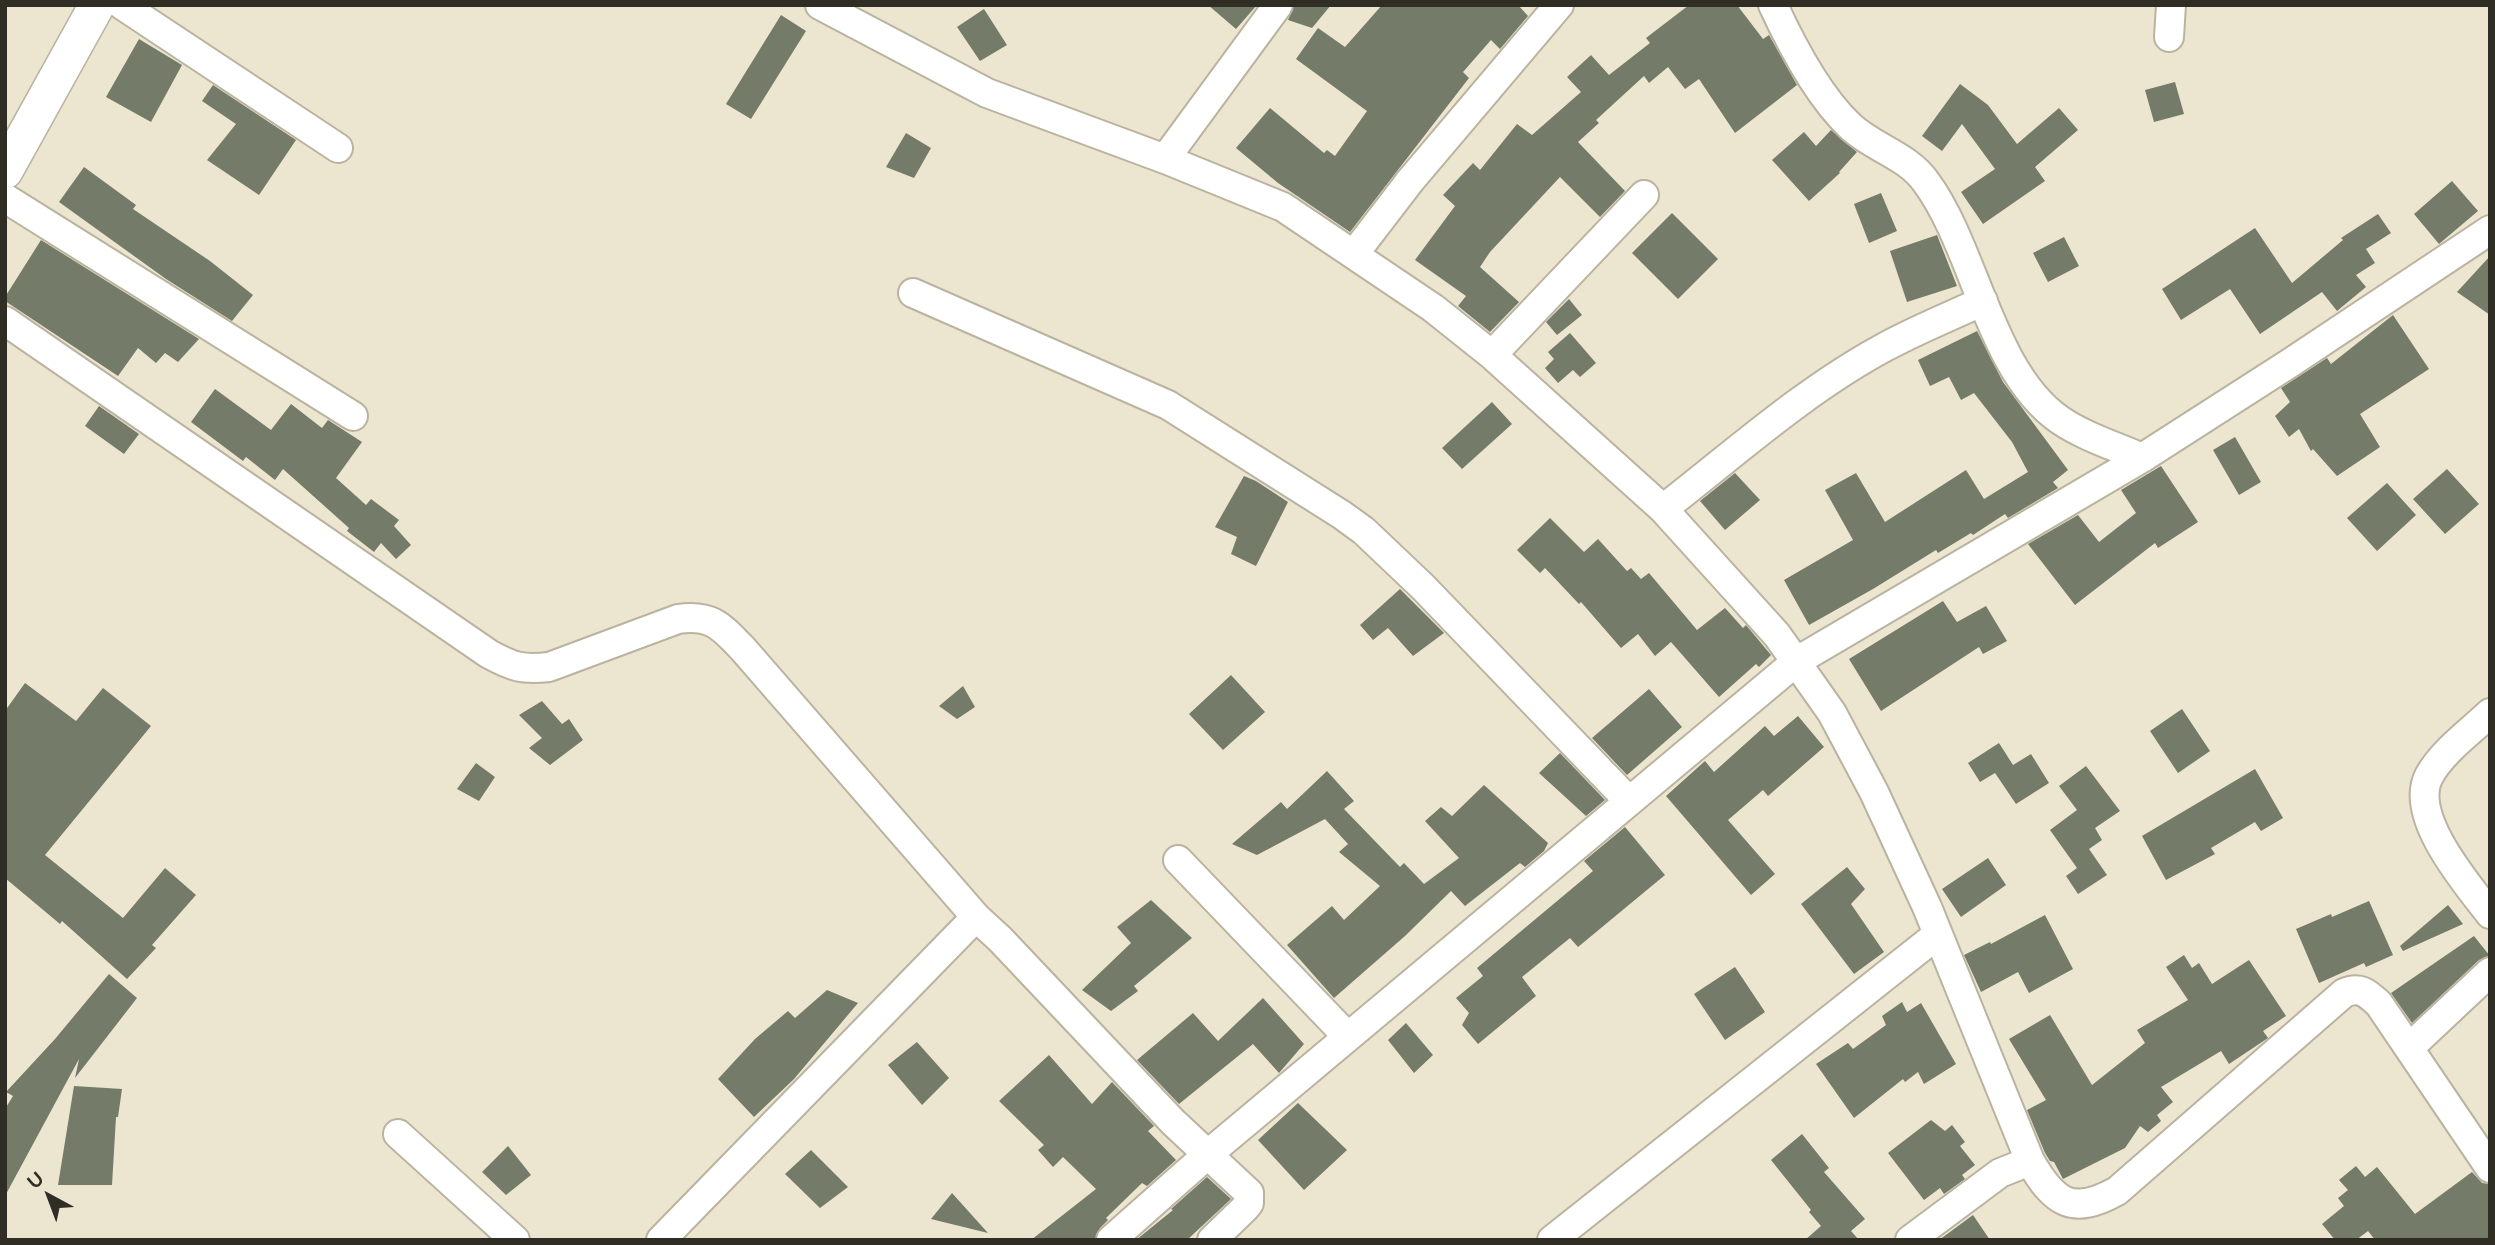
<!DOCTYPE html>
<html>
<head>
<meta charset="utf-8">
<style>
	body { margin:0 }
	#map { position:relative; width:2495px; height:1245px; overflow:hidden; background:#ece5d0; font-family:Raleway,sans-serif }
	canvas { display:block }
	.frame { position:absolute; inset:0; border:7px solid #302d25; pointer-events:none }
	.north { position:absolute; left:14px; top:1161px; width:70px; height:70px; -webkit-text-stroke:5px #ece5d0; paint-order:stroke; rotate:319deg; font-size:19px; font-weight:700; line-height:28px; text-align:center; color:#302d25 }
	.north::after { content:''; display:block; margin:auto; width:24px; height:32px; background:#302d25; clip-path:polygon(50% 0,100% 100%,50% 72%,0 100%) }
</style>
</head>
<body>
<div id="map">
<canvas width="2495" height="1245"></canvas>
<div class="frame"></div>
<div class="north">U</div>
</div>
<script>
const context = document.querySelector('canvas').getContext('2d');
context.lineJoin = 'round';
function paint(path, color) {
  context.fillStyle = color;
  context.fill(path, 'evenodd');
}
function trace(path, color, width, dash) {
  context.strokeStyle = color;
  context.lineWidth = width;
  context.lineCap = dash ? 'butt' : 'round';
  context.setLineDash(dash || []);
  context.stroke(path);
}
const building = new Path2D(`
	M1208,5H1257L1236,29Z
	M1294,5H1331L1312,28L1288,20Z
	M1382,5H1518L1528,16L1500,49L1491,40L1463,72L1469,78L1350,232L1278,183L1236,148L1270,108L1324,153L1327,150L1335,156L1367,111L1296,59L1318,28L1345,47Z
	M1689,5H1737L1763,39L1769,35L1797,85L1735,133L1699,79L1685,89L1668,67L1649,83L1644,76L1596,120L1599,123L1578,142L1625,191L1600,217L1560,177L1490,252L1480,267L1519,302L1490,332L1458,306L1466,296L1415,260L1455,206L1443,195L1473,163L1480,170L1517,124L1532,135L1581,92L1567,77L1591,55L1609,75L1650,43L1646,38Z
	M984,9L1007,45L980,61L957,27Z
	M781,15L806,31L751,119L726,104Z
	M139,39L182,65L151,122L106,97Z
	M2175,82L2184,114L2154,122L2145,90Z
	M1960,84L1988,105L2017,144L2059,108L2078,130L2035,167L2045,181L1983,224L1961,192L1995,169L1962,124L1942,151L1922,136Z
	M213,85L296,140L259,195L207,160L236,124L202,101Z
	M1831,130L1857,152L1839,172L1840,173L1809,201L1772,160L1804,132L1816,146Z
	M906,133L931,148L914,178L886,167Z
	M84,167L136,205L133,209L210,261L253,295L232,321L166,279L59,202Z
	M2452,181L2478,211L2439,244L2414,214Z
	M1881,193L1897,231L1869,243L1854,204Z
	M1672,213L1718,259L1678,299L1632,253Z
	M2378,214L2391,233L2366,249L2375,263L2356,275L2366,287L2337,311L2322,292L2260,334L2230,289L2181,320L2162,289L2255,228L2292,283L2343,240L2341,238Z
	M1937,235L1957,286L1907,302L1890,251Z
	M2064,237L2079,266L2048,282L2033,253Z
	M41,240L199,339L178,362L165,353L156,363L138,348L118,376L5,301V297Z
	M2490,256V315L2457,292Z
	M1569,299L1582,315L1557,335L1546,322Z
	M2393,315L2429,369L2360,414L2380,447L2337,476L2313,449L2311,451L2299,429L2289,437L2275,416L2290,402L2281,388L2327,358L2331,364Z
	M1977,331L2003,382L2068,470L2053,482L2058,488L2008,518L2005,514L1973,535L1971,533L1938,553L1936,550L1873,589L1809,625L1784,580L1853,540L1825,490L1856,473L1885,522L1966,470L1984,499L2028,472L2012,442L1974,393L1961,400L1949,377L1930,386L1918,360Z
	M1570,333L1596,363L1580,377L1573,370L1558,383L1545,368L1554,359L1548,352Z
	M215,389L271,430L291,404L322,428L328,420L362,442L336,478L366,505L371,499L399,520L394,526L411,545L396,559L381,543L374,552L347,531L349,528L283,469L275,480L246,457L243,461L191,422Z
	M1492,402L1512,424L1462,469L1442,448Z
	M99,406L139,434L124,454L85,426Z
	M2235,437L2261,482L2239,495L2213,450Z
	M2161,466L2198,522L2158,548L2155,543L2075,605L2028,544L2078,515L2099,542L2136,513L2121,490Z
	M2447,469L2479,504L2445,534L2413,499Z
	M1735,473L1760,500L1725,530L1700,501Z
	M1244,476L1256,481L1288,502L1256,566L1231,554L1237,537L1215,527Z
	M2387,483L2416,515L2377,551L2347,518Z
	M1550,518L1584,552L1598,539L1627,571L1631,568L1641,579L1649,573L1697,630L1725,608L1743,628L1746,625L1771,655L1759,667L1756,664L1719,697L1671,642L1655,656L1638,634L1621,648L1581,602L1579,604L1545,568L1540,573L1517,550Z
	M1400,589L1444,633L1413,656L1388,628L1373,640L1360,625Z
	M1943,601L1957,622L1986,606L2007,641L1983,654L1979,647L1881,711L1849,659Z
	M1231,675L1265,712L1223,750L1189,714Z
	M25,683L76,721L103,688L151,726L45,855L123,918L165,868L196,895L152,945L156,948L127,979L62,921L60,924L5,878V711Z
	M963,686L975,707L957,719L939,706Z
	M1649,689L1682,727L1627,775L1592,738Z
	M542,701L562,724L569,719L583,740L550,765L529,748L542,738L519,715Z
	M2182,709L2210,751L2178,773L2150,731Z
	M1798,716L1824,747L1768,796L1763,790L1728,820L1775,874L1751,895L1666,796L1705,761L1714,772L1765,726L1774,736Z
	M1999,743L2013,765L2031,754L2049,783L2016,804L1995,773L1980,782L1968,763Z
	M1560,753L1605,800L1586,816L1539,773Z
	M476,763L495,777L479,801L457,789Z
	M2086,766L2120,811L2095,828L2102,840L2089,849L2107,875L2078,894L2066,876L2077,868L2050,830L2077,810L2059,786Z
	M2255,769L2283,818L2261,831L2255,822L2211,848L2215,854L2166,880L2142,836Z
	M1327,771L1354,801L1344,809L1400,867L1404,863L1424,884L1459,858L1425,821L1441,807L1452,816L1484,785L1548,843L1544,851L1525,867L1520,863L1465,906L1451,891L1405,936L1334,998L1287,945L1332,906L1344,920L1380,886L1339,852L1348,844L1325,819L1257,855L1232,844L1281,802L1287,809Z
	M1625,827L1665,875L1578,947L1570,938L1522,977L1536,996L1478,1044L1462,1025L1469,1013L1456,998L1483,976L1477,968L1593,871L1584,861Z
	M1988,858L2006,885L1961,917L1942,889Z
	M1847,867L1865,889L1851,904L1884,952L1854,974L1801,904Z
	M1151,900L1192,938L1134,986L1138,991L1111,1011L1082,990L1131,943L1117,927Z
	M2369,901L2393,955L2366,967L2364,963L2319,983L2296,929L2331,914L2332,917Z
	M2448,905L2463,924L2403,951L2400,946Z
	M2045,915L2073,969L2029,993L2018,972L1981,992L1964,955L1990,942L1991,944Z
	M2474,936L2490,956L2479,960L2412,1023L2391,993Z
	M2184,955L2192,968L2199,963L2212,984L2249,960L2286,1016L2263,1031L2268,1038L2229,1064L2221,1051L2161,1087L2173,1102L2157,1115L2161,1121L2148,1132L2140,1126L2125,1148L2063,1179L2054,1162L2050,1161L2045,1153L2027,1110L2046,1100L2009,1039L2050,1015L2092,1085L2145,1043L2137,1030L2188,1000L2166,967Z
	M1735,967L1765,1012L1725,1040L1694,994Z
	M109,974L137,998L75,1078L79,1059L5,1196V1109L13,1096L6,1092L55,1039Z
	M827,990L858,1003L794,1079L754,1117L718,1079L755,1039L788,1011L795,1018Z
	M1263,998L1304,1044L1279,1073L1253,1044L1179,1104L1137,1060L1193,1013L1218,1041Z
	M1902,1002L1907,1012L1921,1003L1956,1064L1924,1084L1918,1072L1905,1082L1903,1079L1854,1118L1816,1064L1848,1043L1853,1049L1886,1025L1882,1016Z
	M1406,1023L1433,1055L1414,1073L1388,1040Z
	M917,1042L949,1078L922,1105L888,1065Z
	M1049,1055L1092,1104L1112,1082L1154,1126L1148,1131L1176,1160L1147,1186L1142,1183L1106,1218L1108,1220L1100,1228L1095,1240H1031L1096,1189L1063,1157L1053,1167L1038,1150L1044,1145L999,1101Z
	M74,1086L122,1089L118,1117H116L112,1185H58Z
	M1298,1103L1347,1150L1304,1190L1258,1140Z
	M1931,1120L1945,1131L1952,1125L1965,1142L1960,1146L1975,1165L1962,1175L1965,1179L1944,1194L1940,1188L1924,1200L1888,1153Z
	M1802,1134L1829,1168L1824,1172L1865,1219L1851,1231L1859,1240H1805L1821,1226L1809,1212L1811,1210L1771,1160Z
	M508,1146L531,1175L506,1195L482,1172Z
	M811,1150L848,1187L820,1208L785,1174Z
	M2356,1166L2365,1177L2377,1167L2415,1214L2472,1172L2482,1183L2490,1184V1240H2375L2368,1231L2356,1240H2335L2322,1224L2344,1206L2338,1198L2348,1190L2339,1180Z
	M1207,1177L1231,1199L1187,1240H1136L1173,1210L1171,1209Z
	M952,1193L988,1233L931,1219Z
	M1973,1215L1990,1240H1939Z`);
const minor = new Path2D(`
	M122,5L338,148
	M820,5L987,93L1165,159L1283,207L1433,308L1492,355L1663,509L1777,635L1832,713L1874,792L1927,907L2030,1161C2054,1203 2072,1216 2117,1191L2344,993C2360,986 2367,993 2379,1004L2490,1168
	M1773,5C1791,44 1818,96 1850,126C1873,148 1907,155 1926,182C1975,248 1990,372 2060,420C2085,437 2115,446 2142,458
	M2169,37L2171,5
	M1165,159L1278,5
	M5,198L353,416
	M1354,254L1410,181L1559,5
	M913,293L1168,405L1342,515L1364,531L1423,587L1629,801
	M5,321L489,654C513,667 522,670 549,667L678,619C711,614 721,626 743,649L976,917
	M1492,355L1644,195
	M1663,509C1735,453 1805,390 1885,347C1916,330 1951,316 1983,301
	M2490,713C2470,732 2442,752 2429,776C2408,816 2467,884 2490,914
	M1178,860L1348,1037
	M2409,1048L2490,972
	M398,1134L515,1240
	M661,1240L976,917L1000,939L1173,1122L1249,1193V1203L1245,1208L1212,1240
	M1111,1240L1207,1155L1797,661L2142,458L2290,363L2490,230
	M1552,1240L1937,935
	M1910,1240L2000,1173L2030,1161`);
const tertiary = new Path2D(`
	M5,171L97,5`);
paint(building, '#747b68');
trace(minor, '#bab39f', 32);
trace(tertiary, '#bab39f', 38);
trace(minor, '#fff', 28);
trace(tertiary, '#fff', 35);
</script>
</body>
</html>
